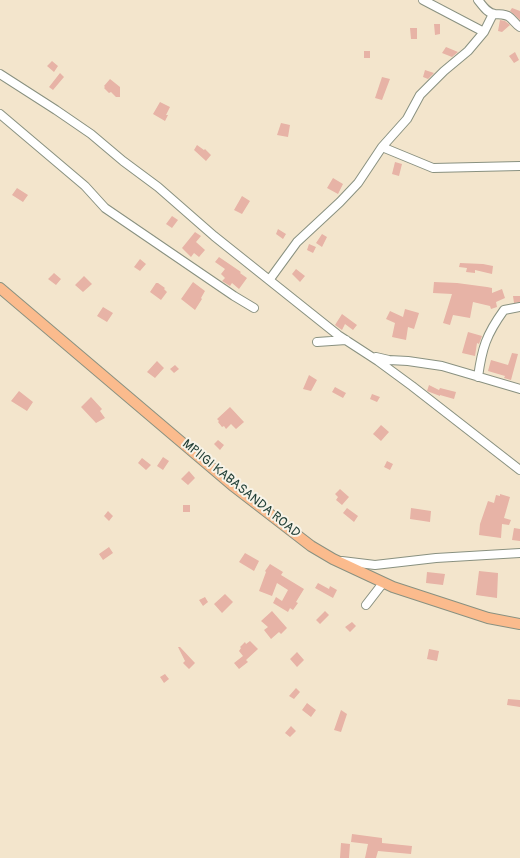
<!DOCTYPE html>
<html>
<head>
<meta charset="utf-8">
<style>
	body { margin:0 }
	canvas { display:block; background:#f3e5cc }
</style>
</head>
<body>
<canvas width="520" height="858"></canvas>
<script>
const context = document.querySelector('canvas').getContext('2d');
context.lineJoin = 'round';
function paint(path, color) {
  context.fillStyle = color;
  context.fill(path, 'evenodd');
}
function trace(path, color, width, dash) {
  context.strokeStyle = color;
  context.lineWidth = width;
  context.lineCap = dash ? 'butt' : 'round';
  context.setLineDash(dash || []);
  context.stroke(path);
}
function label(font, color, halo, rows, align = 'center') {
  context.font = font + ' Pangolin,sans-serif';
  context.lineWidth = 4;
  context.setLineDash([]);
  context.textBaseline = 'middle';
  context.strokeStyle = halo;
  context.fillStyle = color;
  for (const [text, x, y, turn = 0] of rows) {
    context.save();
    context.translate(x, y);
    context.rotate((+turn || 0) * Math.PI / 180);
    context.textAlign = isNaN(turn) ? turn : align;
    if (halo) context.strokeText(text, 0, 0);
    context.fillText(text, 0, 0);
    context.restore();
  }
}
const building = new Path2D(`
	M512,8L520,11V20L510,11Z
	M500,20L505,21L510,25L502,32L498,31Z
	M434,24H440V34L435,35Z
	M410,28H417V39H411Z
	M446,47L458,52L452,57L442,53Z
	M364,51H370V58H364Z
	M515,52L519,60L514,63L509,56Z
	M52,61L58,66L54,72L47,66Z
	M425,70L434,73L428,79L423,77Z
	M60,73L64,77L53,90L49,87Z
	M382,77L390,79L382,100L375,98Z
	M110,79L120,87V97H116L111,92L109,93L104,88L105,87L104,86Z
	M160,102L170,107L166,115H168L165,121L153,114Z
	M281,123L290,125L288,137L277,135Z
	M197,145L204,150L205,149L211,155L206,161L194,150Z
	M395,162L402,164L399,176L392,174Z
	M333,178L343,184L338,194L327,188Z
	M17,188L28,195L23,202L12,195Z
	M242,196L250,201L242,214L234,210Z
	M172,216L178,220L172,228L166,224Z
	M278,229L286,234L283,239L276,234Z
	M195,232L201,236L196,242L205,250L199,257L194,253L191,257L182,248Z
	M322,234L327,237L322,247L316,243Z
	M309,244L316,247L313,253L307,250Z
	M219,257L241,272L240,273L247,278L239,289L232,283L230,286L222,281L225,278L221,274L225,269L215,262Z
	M140,259L146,264L140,271L134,267Z
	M460,263L483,264L493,266L492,274L475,270V273L466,272L467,268L459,267Z
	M296,269L305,276L300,282L292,274Z
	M54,273L61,279L56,285L48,279Z
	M84,276L92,284L83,292L75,285Z
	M193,282L205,291L201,298L202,299L195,310L181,299Z
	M434,282L457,283L487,287L492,288V293L502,289L505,298L496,302L497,307L491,309L490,306L473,302L470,318L453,315L450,325L443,323L452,294L433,293Z
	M156,283H158L165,288L164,289L167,292L161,300L150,292Z
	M513,296H520V302L514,303Z
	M103,307L113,313L107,322L97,316Z
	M405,309L419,313L414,329L408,327L406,340L392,337L395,323L386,319L390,311L403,317Z
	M342,314L357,325L353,330L345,324L342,330L335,325Z
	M468,332L482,336L479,344L477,343L475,356L462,353Z
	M512,353L518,354L511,380L504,378L505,376L488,371L491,360L508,365Z
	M157,361L164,368L155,378L147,372Z
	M175,365L179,369L174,373L170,369Z
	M309,375L317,380L311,391L303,389Z
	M429,385L439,390L440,388L456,392L454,399L440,395V396L427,391Z
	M335,387L346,393L343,398L332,392Z
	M19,391L33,402L27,411L11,401Z
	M372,394L380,397L377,402L370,399Z
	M91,397L102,409L100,411L105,418L96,423L81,407Z
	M230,407L244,422L236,429L231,424L226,429L224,426L222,427L218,422L219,421L217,419Z
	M381,425L389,432L381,441L373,434Z
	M218,440L224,445L220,450L214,444Z
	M163,457L169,461L163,470L157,466Z
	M142,458L151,465L146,470L138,463Z
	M387,461L393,464L390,470L384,467Z
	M189,471L195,478L188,485L181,479Z
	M340,489L349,497L342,505L336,500L338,497L335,494Z
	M500,494L510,497L504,518L511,520L509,525L502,524L501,538L479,535L480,524L488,501L494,503L496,495L500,496Z
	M183,505H190V512H183Z
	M347,508L358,516L354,522L343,513Z
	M411,508L431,511L430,522L410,519Z
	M108,511L113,516L109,521L104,516Z
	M514,528L520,529V541L512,540Z
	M109,547L113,553L103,560L99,554Z
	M245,553L259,561L254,571L239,562Z
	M270,564L283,572L281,575L304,589L296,602L298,603L293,610L290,608L288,612L273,603L276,597L282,601L288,590L277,583L272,596L259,591L266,572L265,571Z
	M479,571L498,573L497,598L476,595Z
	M427,572L445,574L443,585L426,583Z
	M318,583L329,589L330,586L337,590L333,598L315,588Z
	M225,594L233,602L222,613L214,604Z
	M205,597L208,602L203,606L199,600Z
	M272,611L287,628L281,634L279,632L271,639L264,630L268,627L261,621Z
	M325,611L329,615L320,624L316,620Z
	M352,622L356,626L350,632L345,627Z
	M250,641L258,649L246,660L248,662L239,669L234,663L243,656L239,651L241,648L240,647L245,642L246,644Z
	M178,647H180L195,663L189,669L183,663L185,661Z
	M429,649L439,651L437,661L427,659Z
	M297,652L304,660L297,667L290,659Z
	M165,674L169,679L164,683L160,677Z
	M296,688L300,692L294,699L289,696Z
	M508,699L520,700V707L507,705Z
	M307,703L316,710L311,717L302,710Z
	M341,710L347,714L341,732L334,730Z
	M291,726L296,731L290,737L285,733Z
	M352,834L382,838V843L412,846L411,854L378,851L376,858H365L368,844L351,842Z
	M341,843L350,844L349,858H340Z`);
const minor = new Path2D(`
	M423,0L484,32
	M478,0C483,6 487,13 495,14C500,14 503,14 508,16C513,19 515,24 520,27
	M0,74L56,110L91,134L123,161L158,187L214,236L338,335L378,361L412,386L520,470
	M0,114L85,186L105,208L234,296L254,308
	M382,147L433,168L520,166
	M270,279L297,242L340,202L358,183L382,147L407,119L420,95L444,71L468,51L484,32L493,14
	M317,342L346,340
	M376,357L389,360L408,361L442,366L520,389
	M478,377C482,348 486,335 504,310L520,307
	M342,561L375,565L436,558L520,553
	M366,605L383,583`);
const major = new Path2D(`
	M0,288L232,485L311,546L333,559L393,587L488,618L520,624`);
const streetNames = [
	["MPIIGI KABASANDA ROAD",241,489,39]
];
paint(building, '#e7b3a6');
trace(minor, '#899180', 10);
trace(major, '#899180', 12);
trace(minor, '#fff', 8);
trace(major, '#fbbb8d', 10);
label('13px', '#1f3d34', '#f7f3e8', streetNames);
</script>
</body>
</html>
